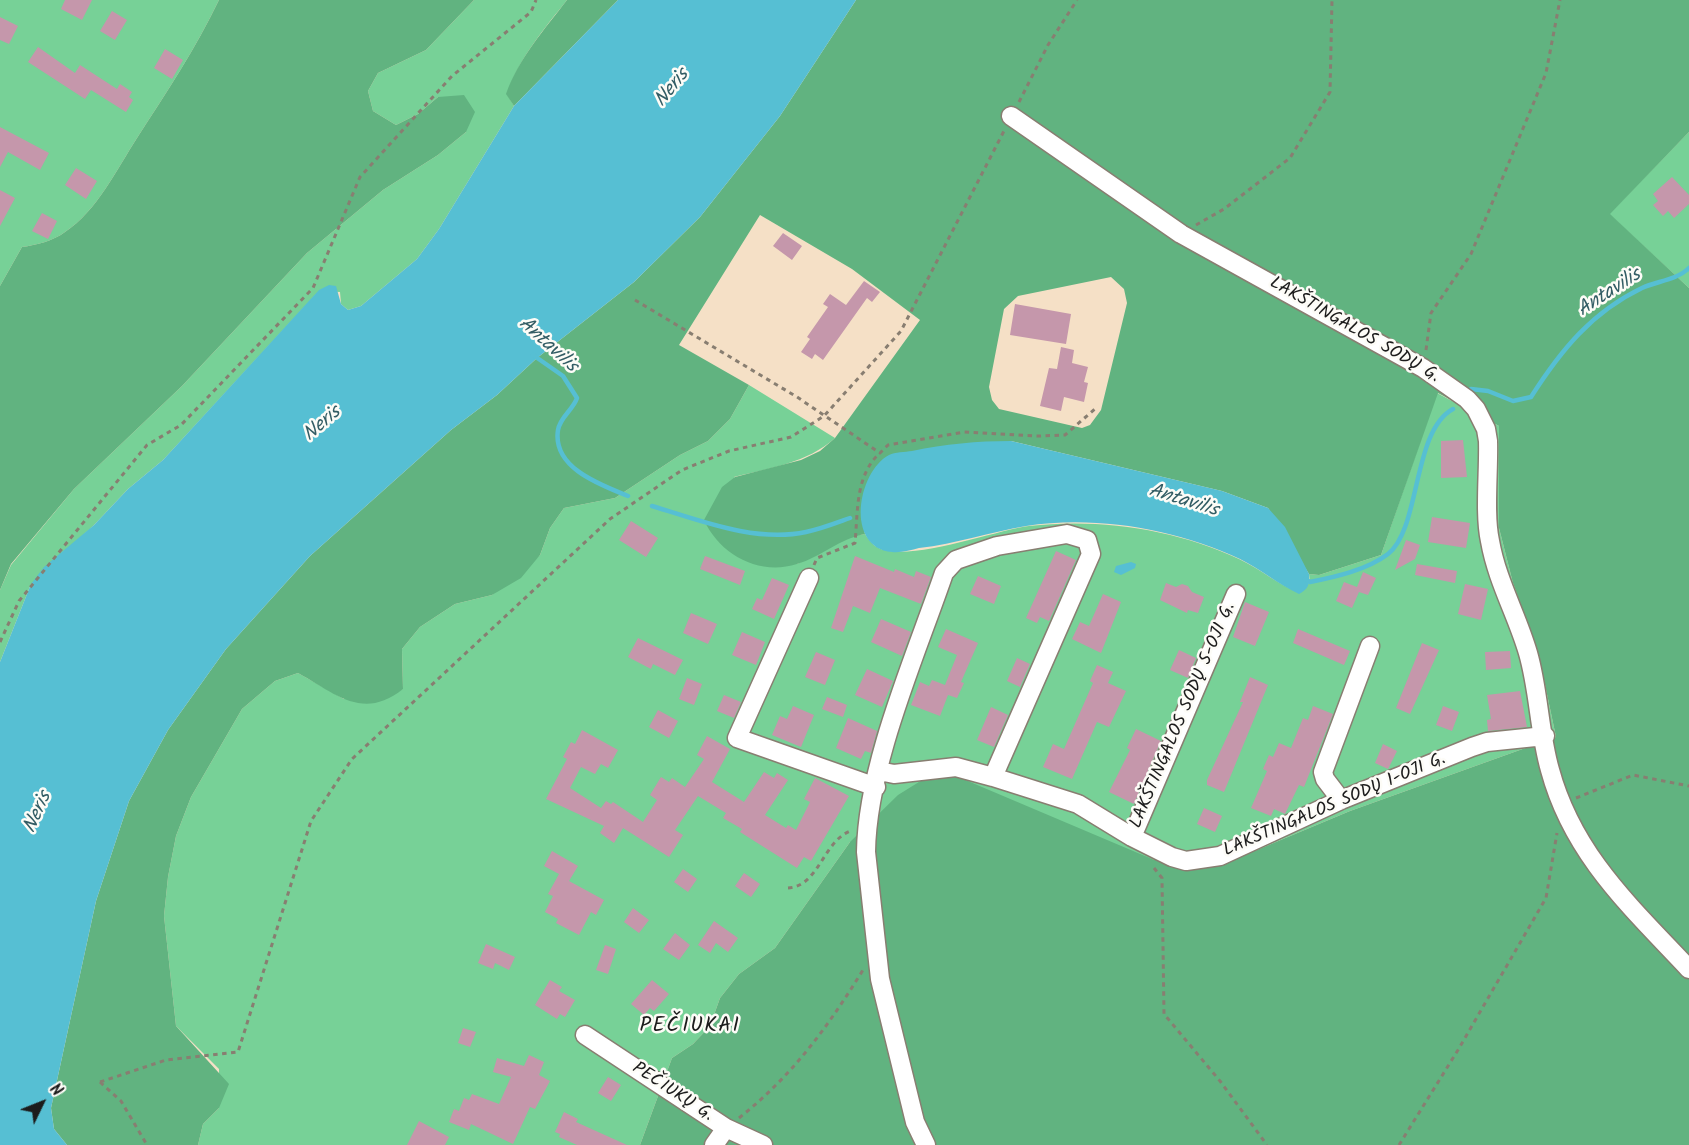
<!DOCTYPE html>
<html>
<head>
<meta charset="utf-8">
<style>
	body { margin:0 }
	#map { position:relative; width:1689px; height:1145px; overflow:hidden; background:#f5e0c6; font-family:Kalam,sans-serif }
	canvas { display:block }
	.north { position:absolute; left:12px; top:1073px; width:60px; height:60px; -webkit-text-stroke:4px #fdfcf7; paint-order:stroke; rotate:47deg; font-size:16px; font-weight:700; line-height:24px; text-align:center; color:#1c1c1c }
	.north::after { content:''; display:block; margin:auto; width:21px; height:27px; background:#1c1c1c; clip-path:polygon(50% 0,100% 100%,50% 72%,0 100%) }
</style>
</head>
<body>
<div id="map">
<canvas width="1689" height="1145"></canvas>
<div class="north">N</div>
</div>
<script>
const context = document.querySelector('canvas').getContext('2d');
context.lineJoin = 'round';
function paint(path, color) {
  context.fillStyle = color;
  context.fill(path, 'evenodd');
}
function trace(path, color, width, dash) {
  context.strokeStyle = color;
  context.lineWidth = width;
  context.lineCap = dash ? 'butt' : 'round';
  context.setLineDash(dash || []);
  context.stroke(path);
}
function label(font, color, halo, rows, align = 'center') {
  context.font = font + ' Kalam,sans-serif';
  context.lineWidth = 5;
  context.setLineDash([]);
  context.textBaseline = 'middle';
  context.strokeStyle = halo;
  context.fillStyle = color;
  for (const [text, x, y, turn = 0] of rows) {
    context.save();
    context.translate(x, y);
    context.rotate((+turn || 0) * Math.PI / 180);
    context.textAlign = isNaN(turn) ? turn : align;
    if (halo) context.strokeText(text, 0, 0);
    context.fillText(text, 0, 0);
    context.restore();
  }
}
const green = new Path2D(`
	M0,0H219C196,48 166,93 137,138C117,169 97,211 65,232C53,241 36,245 22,247L0,286Z
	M474,0H567C544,29 519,58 507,94L514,106L439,229L417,259L361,306L348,310L341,304L340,292L319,291L163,460L128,489L94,525L31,584L0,662V590L11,565L74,489L182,386L307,253L383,190L438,155L466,132L438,97L418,114L396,125L373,111L368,91L378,73L426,50Z
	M1689,132V288L1609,214Z
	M749,385L835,438C807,463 770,468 734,477L797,564L848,537L865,534C868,538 872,545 877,547C905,564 996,530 1029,526C1100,518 1175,529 1239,559C1260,569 1278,584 1299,593L1310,582L1309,574L1319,575L1381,555L1437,393L1499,426V528L1513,583L1539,656L1556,737L1350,811L1252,852L1192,867L1152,859L850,842L775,948L739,974L720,998L710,1026L693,1044L672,1058L640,1145H198L203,1124L219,1108V1069L176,1026L164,916L168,877L176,836L191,797L242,709L275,681L298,673L344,699L403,689L402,649L420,627L455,604L492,595L540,555L550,528L564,508L615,498L680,455L708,441L730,419Z`);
const forest = new Path2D(`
	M219,0H474L426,50L378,73L368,91L373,111L396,125L418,114L438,97L464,95L475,112L466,132L438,155L383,190L307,253L182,386L74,489L11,564L0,590V286L22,247C36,245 53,241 65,232C97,211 117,169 137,138C166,93 196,48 219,0Z
	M567,0H618L514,106L506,94C519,58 544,30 567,0Z
	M856,0H1689V132L1610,214L1689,288V1145H640L672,1058L693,1044L710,1026L720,998L739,974L775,948L850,842L898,795L927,777L956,776L1152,859L1192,867L1252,852L1350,811L1556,737L1539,656L1513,583L1499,528V426L1438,393L1381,555L1319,575L1309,574L1268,508L1222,491L1011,441L861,516L865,534C839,539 821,557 797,564C759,576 720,555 704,520L722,487L735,477L801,460L820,451L835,438L920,320L852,269L760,215L679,345L749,385L730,419L708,441L680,455L615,498L564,508L550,528L540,555L521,578L492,595L455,604L420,627L402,649L403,689C363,721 336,694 298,673L275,681L242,709L191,797L176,836L168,877L164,916L176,1026L229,1084L219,1108L203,1124L198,1145H67L54,1129L51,1108L96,901L129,801L168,730L226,649L310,556L451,430L497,395L537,358L634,282L700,217L780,116ZM1111,277L1124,289L1127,303L1101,410L1090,425L1082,428L999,409L992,400L989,387L1004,309L1018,296Z`);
const water = new Path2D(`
	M618,0H856L780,116L700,217L634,282L537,358L497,395L451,430L310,556L226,649L168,730L129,801L96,901L51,1108L54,1129L67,1145H0V662L31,584L44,567L94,525L128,489L163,460L319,290L329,285L336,286L341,304L348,310L361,306L417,259L439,229L514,106Z
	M1011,441L1222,491L1268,508L1285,527L1309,574C1310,585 1308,589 1299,594C1278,584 1260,569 1240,559C1176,529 1096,515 1026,526C990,532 956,544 919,548C911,550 901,553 892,552C845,548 857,472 889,455C895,452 905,452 912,451C945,444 977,441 1011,441Z
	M1131,562L1136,564L1135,568L1121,575L1114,572L1116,566Z`);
const stream = new Path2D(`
	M533,355L563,376L577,398C573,410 560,417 558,430C552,468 601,485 628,496
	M1471,389L1488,391L1513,401L1531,397C1561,350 1592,312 1642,288C1657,281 1677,280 1689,268
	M652,506C699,520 755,543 806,532C821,529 836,523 850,518
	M1305,579L1310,582C1335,577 1367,570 1388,554C1421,528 1412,431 1453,409`);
const building = new Path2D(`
	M65,0H92L82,20L61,9Z
	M112,11L127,20L115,40L100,31Z
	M0,17L18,26L9,44L0,40Z
	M38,47L75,73L80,65L117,89L120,84L132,92L129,97L133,100L126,112L91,90L85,99L28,62Z
	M165,49L183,60L172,79L154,68Z
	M0,127L49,153L40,170L8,152L0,167Z
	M76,168L97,181L86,199L65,185Z
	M1672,177L1689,195V204L1674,218L1668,211L1663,216L1653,205L1658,201L1653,194Z
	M0,190L15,198L0,226Z
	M42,213L57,221L48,239L32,231Z
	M783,233L802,246L792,260L773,246Z
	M864,281L880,292L872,302L867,298L823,360L815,354L812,359L801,352L810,339L807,337L828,307L823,304L830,294L846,305Z
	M1015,304L1071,314L1066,344L1010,335Z
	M1061,347L1074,350L1072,363L1088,367L1084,382L1088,383L1084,402L1064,397L1061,411L1040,406L1049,368L1057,369Z
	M1463,440L1467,477L1441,478V441Z
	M1432,517L1470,523L1466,548L1428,542Z
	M631,521L658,538L646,557L619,540Z
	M1406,540L1420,545L1415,559L1395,570Z
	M1056,551L1076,560L1049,621L1040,617L1037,623L1026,618Z
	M705,556L745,571L740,585L700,569Z
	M855,556L894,572L895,569L914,577L916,571L931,577L921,604L880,588L870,613L853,606L843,632L831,628Z
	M1417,564L1457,571L1455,583L1415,575Z
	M1363,572L1376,578L1368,595L1359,592L1352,608L1336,601L1344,582L1357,587Z
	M978,576L1001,586L994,604L970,594Z
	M772,578L789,585L774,619L752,609L757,598L762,600Z
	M1166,583L1176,587L1182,584L1188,586L1192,592L1204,597L1198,613L1188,610L1187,613L1160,600Z
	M1465,584L1488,589L1481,620L1458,614Z
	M1103,594L1121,602L1101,653L1072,639L1080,622L1089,626Z
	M1245,602L1269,612L1255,646L1233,637Z
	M691,613L717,624L708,644L683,633Z
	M881,619L911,632L902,656L871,642Z
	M946,629L978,643L961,682L964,683L957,698L948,695L940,716L911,705L920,682L929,686L932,680L945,685L957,655L938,647Z
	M1298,629L1350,651L1344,665L1293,643Z
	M742,632L765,642L756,665L732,655Z
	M638,638L683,660L675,675L653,664L651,669L628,657Z
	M1422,643L1439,650L1410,714L1396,708Z
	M1179,650L1196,658L1188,678L1170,670Z
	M1510,651L1511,668L1486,670L1485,652Z
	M816,652L835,660L825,685L805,677Z
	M1017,658L1030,664L1020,687L1007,681Z
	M1097,665L1113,672L1108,683L1126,691L1109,727L1097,722L1072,779L1043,767L1053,744L1064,749L1093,683L1090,681Z
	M867,669L893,681L882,707L855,695Z
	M1250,677L1268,685L1224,792L1207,785V780L1243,702H1240Z
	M687,678L702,684L694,705L679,699Z
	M1520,691L1527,727L1488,731L1487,720L1491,719L1487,695Z
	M724,695L741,702L734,718L717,711Z
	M827,697L847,705L843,717L822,709Z
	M793,706L814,715L801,747L772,735L780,716L787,719Z
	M1313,706L1333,714L1304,787L1299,785L1285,814L1274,809L1271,816L1251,808L1267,771L1263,769L1269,755L1273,757L1279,743L1291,748L1303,718L1308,720Z
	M1443,706L1459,712L1452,731L1436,725Z
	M991,707L1008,715L994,747L977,740Z
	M658,710L678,721L669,738L649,727Z
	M848,718L877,731L871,753L865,751L861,759L836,748Z
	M1136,729L1161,741L1134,804L1109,792L1130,750L1127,748Z
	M582,730L618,750L608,768L601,764L595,774L581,767L570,788L601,808L606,801L611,804L613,802L643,822L657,800L650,795L661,777L669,782L672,778L685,787L704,759L697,755L707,736L730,749L712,782L744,802L764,772L774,778L777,773L788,780L765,815L786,828L788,825L796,830L810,802L804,799L815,778L849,796L811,861L804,857L797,868L740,832L742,829L723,818L726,813L698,796L675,830L683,835L669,857L623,828L614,843L600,833L604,826L546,799L567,759L563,757L571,742L575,744Z
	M1383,744L1397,751L1388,769L1375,763Z
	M1204,808L1222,816L1215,832L1197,824Z
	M552,851L578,866L569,881L604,900L596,915L591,912L579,935L556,923L558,919L545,912L553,896L548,894L559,874L544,866Z
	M683,869L697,879L688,892L674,882Z
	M744,873L760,884L751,897L735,886Z
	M633,908L649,920L639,933L624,922Z
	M714,921L738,938L728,952L716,943L710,953L698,945Z
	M675,933L690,945L679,960L663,949Z
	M486,944L515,957L509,970L495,963L493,969L478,963Z
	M605,945L616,949L608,974L596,970Z
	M550,980L562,987L559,991L575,1000L565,1017L560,1014L557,1019L535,1005Z
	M652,980L669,994L654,1011L650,1008L644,1015L631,1004Z
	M463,1028L476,1032L470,1047L458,1043Z
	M529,1055L544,1062L539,1075L550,1081L535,1109L530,1107L513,1144L471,1124L469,1130L449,1122L454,1109L459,1111L464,1098L469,1100L472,1094L499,1104L511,1077L493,1072L497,1058L524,1066Z
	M608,1077L621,1085L611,1101L598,1093Z
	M564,1112L578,1119L576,1122L627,1145H577L559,1137L560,1134L555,1132Z
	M419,1121L449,1137L445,1145H407Z`);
const path = new Path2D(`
	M1019,102L1048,45L1077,0
	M1196,225L1224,209L1290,158L1330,92L1332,0
	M635,300L797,397L880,453L888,445L964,432L1038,436L1065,435L1096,408
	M1426,350L1431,313L1471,254L1546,73L1560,0
	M814,565L817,558L855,543C858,512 855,475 880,453
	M0,642L19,601L147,445L181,425L313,288L360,177L452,76L531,12L536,0
	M1576,798L1633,775L1689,786
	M1154,868L1162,878L1164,1014L1220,1081L1267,1145
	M788,888C820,886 823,839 853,830
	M100,1082L166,1060L238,1052L311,821L352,759L610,519L682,470L729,451L791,437L824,416L901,331L1005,129
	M100,1082L121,1101L147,1145
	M739,1118C793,1075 827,1028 863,970
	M1399,1145L1458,1050L1546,898L1557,833`);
const minor = new Path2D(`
	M1011,116L1181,234L1423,368L1467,399L1476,409L1486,429L1488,441C1489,470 1484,514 1490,541C1497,581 1517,615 1528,653C1539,691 1539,732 1550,770C1573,855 1631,907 1689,969
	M809,578L737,738L876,787
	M879,771L894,774L956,767L993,777L1078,804L1132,837L1172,857L1186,861L1220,856L1341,800L1472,747L1487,742L1545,736
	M1341,800L1325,779L1323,772L1370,646
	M1132,837L1236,594
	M585,1035L726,1128L763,1145
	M714,1145L726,1128
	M926,1145L915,1122L880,979L866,852C867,765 916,655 944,573L956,560L997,546L1067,534L1087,540L1091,554L993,777`);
const streetNames = [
	["LAKŠTINGALOS SODŲ G.",1354,331,30],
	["LAKŠTINGALOS SODŲ 5-OJI G.",1184,716,-67],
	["LAKŠTINGALOS SODŲ 1-OJI G.",1335,806,-23],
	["PEČIUKŲ G.",672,1093,33]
];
const waterNames = [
	["Neris",673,89,-51],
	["Antavilis",1610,294,-33],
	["Antavilis",547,346,42],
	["Neris",323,425,-41],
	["Antavilis",1183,502,17],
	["Neris",39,813,-66]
];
const quarterNames = [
	["PEČIUKAI",690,1027]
];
paint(green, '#77d197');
paint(forest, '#61b380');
paint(water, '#56bfd3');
trace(stream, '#56bfd3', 4.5);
paint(building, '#c597ab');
trace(minor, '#887e71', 21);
trace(path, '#887e71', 3, [4.5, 4.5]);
trace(minor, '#fff', 18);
label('18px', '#1c1c1c', '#fdfcf7', streetNames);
label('italic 20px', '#335d65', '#fdfcf7', waterNames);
context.letterSpacing = '1.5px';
label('21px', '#1c1c1c', '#fdfcf7', quarterNames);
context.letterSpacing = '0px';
</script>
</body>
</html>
